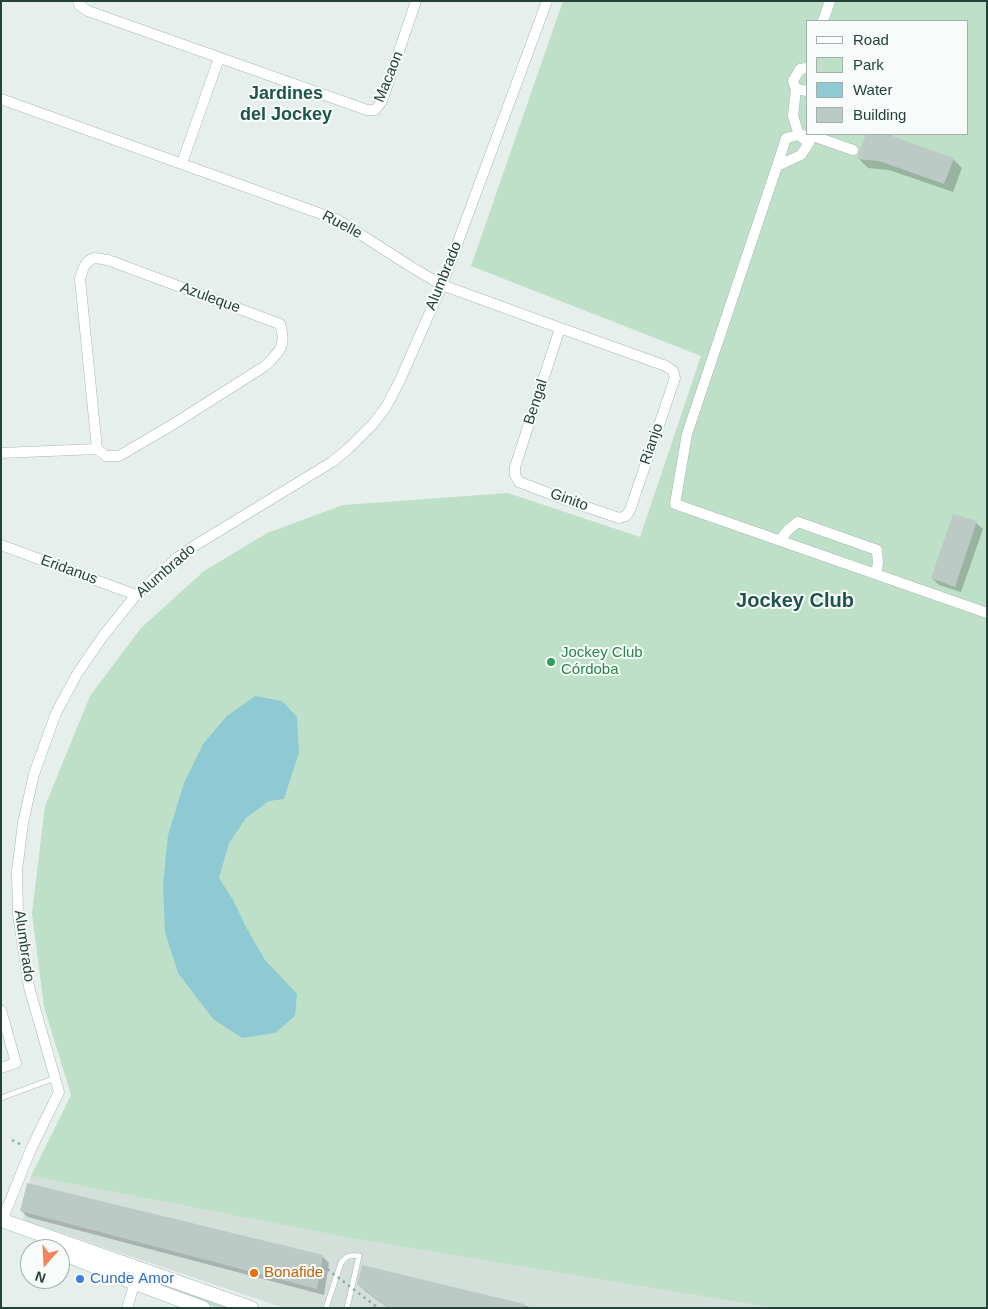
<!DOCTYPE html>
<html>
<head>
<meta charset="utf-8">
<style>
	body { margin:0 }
	#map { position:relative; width:988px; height:1309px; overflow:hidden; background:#e6efeb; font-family:Helvetica,sans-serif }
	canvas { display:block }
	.frame { position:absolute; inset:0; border:2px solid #24423a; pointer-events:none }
	.legend { position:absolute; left:806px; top:20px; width:162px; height:115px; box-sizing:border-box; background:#f7fbf9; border:1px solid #a3b1ad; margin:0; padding:6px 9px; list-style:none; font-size:15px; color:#24423a }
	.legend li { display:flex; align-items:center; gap:10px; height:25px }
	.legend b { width:25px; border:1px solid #a3b1ad }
	.north { position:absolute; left:20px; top:1239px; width:50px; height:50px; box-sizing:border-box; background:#f7fbf9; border:1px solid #a3b1ad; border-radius:50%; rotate:199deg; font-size:14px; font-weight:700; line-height:20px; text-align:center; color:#24423a }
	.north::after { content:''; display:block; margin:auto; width:18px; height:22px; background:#f4845f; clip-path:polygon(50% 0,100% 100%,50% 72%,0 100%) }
</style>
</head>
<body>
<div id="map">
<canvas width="988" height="1309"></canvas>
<div class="frame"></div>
<ul class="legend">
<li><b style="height:6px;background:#fff"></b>Road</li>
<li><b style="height:14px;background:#bfe0c8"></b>Park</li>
<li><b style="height:14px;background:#8ec9d4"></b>Water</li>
<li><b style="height:14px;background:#bbcac4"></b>Building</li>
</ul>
<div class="north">N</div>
</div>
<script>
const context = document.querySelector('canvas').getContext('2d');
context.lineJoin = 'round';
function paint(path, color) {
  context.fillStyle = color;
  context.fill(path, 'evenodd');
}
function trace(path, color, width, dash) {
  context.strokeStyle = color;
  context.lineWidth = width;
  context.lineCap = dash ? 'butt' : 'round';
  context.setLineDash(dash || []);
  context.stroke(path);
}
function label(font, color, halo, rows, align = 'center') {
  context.font = font + ' Helvetica,sans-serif';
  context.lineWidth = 4;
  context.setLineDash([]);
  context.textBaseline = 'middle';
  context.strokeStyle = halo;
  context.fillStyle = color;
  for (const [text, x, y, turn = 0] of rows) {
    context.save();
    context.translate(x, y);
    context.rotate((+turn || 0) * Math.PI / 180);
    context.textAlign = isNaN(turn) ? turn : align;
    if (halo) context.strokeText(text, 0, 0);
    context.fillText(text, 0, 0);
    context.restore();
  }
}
const built = new Path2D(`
	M31,1176L355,1239L774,1308H284L23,1220Z`);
const green = new Path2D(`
	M563,1H987V1308H774L355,1239L31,1176L71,1095L44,1007L32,913L45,806L90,696L141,628L204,571L267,533L343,505L508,493L640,537L701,356L471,266ZM807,21H967V134H807Z
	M140,1270L247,1308H218L138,1278Z`);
const water = new Path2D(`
	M255,696L282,701L297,717L299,752L284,799L269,801L246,818L229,843L219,878L233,900L246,927L265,960L297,994L295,1016L275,1033L242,1038L213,1019L178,973L165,932L163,885L168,835L184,783L203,744L227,716Z`);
const shadow = new Path2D(`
	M867,134H890L894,138L953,159L962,168L953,192L889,170L868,168L859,159Z
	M976,523L983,529L961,592L939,585L932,578Z
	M21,1211L322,1256L329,1263L324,1295L28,1217Z
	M363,1266L534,1308H388L365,1291L358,1284Z`);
const building = new Path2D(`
	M866,134H886L954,158L944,184L879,161L857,159Z
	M953,514L977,521L955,587L931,578Z
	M27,1183L323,1255L317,1289L20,1211Z
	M362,1265L524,1304L523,1308H389L357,1284Z`);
const path = new Path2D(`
	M12,1140L22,1145`);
const service = new Path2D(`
	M1,1098L55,1078
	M326,1308L341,1263C347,1255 350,1255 359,1256L347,1308`);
const minor = new Path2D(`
	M78,1L79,5L88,11L367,110H375L382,101L416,1
	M823,21L830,1
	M807,68L800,69L793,81L796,89L793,116L799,135L813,136L853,150
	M796,89L807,91
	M1,99L338,220L413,268L442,285L560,328L666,366L673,371L675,378L630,510L626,516L619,518L569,501L519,482L515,475V467L560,328
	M182,163L219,58
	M777,166L801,155L809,143L799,135L786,138L777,166L687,434L675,504L987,613
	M1,453L97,449L106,456H119L172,425L265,366C280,352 287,345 280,324L108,260C104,260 98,258 95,258C85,260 82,271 80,279L97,449
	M780,540L789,529L798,522L877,550L878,563L876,574
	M1,545L136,595
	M1,1010L16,1063L1,1068
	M1,1223L31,1149L59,1092L29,987L18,914L17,871L23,823L34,774L56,713L77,674L103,636L136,595L178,557L194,546L332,462L348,449L373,424L386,407L400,380L442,285L547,1
	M127,1308L139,1269`);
const secondary = new Path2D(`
	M1,1220L251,1308
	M60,1252L135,1283L203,1308`);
const pathBridge = new Path2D(`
	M321,1268L327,1269L378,1308`);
const markers = [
	[551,662,5,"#2e9e5b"],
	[254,1273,5,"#e8710a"],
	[80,1279,5,"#3f7fe0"]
];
const streetNames = [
	["Macaon",389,77,-68],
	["Ruelle",342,225,28],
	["Alumbrado",444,276,-68],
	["Azuleque",210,298,20],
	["Bengal",536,402,-72],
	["Rianjo",652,444,-71],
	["Ginito",569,500,20],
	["Eridanus",69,570,20],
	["Alumbrado",166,571,-41],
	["Alumbrado",24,946,82]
];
const leisureNames = [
	["Jockey Club",561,653],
	["Córdoba",561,670]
];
const foodNames = [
	["Bonafide",264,1273]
];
const shopNames = [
	["Cunde Amor",90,1279]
];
const quarterNames = [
	["Jardines",286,94],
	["del Jockey",286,115]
];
const districtNames = [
	["Jockey Club",795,601]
];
paint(built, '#d4dfda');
paint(green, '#bfe0c8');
paint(water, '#8ec9d4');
paint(shadow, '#0003');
paint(building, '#bbcac4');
trace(service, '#a8b8b2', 6);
trace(minor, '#a8b8b2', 11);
trace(secondary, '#a4bbb3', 15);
trace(path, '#86b3a5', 2.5, [2.5, 4]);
trace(service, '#fff', 5);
trace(minor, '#fff', 10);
trace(secondary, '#fff', 14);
trace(pathBridge, '#86b3a5', 2.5, [2.5, 4]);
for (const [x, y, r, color] of markers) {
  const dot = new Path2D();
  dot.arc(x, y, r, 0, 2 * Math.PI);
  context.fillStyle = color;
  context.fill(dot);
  trace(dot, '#f7fbf9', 2);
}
label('15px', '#24423a', '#f7fbf9', streetNames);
label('15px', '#27864d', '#f7fbf9', leisureNames, 'left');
label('15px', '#c56008', '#f7fbf9', foodNames, 'left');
label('15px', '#366cbe', '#f7fbf9', shopNames, 'left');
label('bold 18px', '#1f5548', '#f7fbf9', quarterNames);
label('bold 20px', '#1f5548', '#f7fbf9', districtNames);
</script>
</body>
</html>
